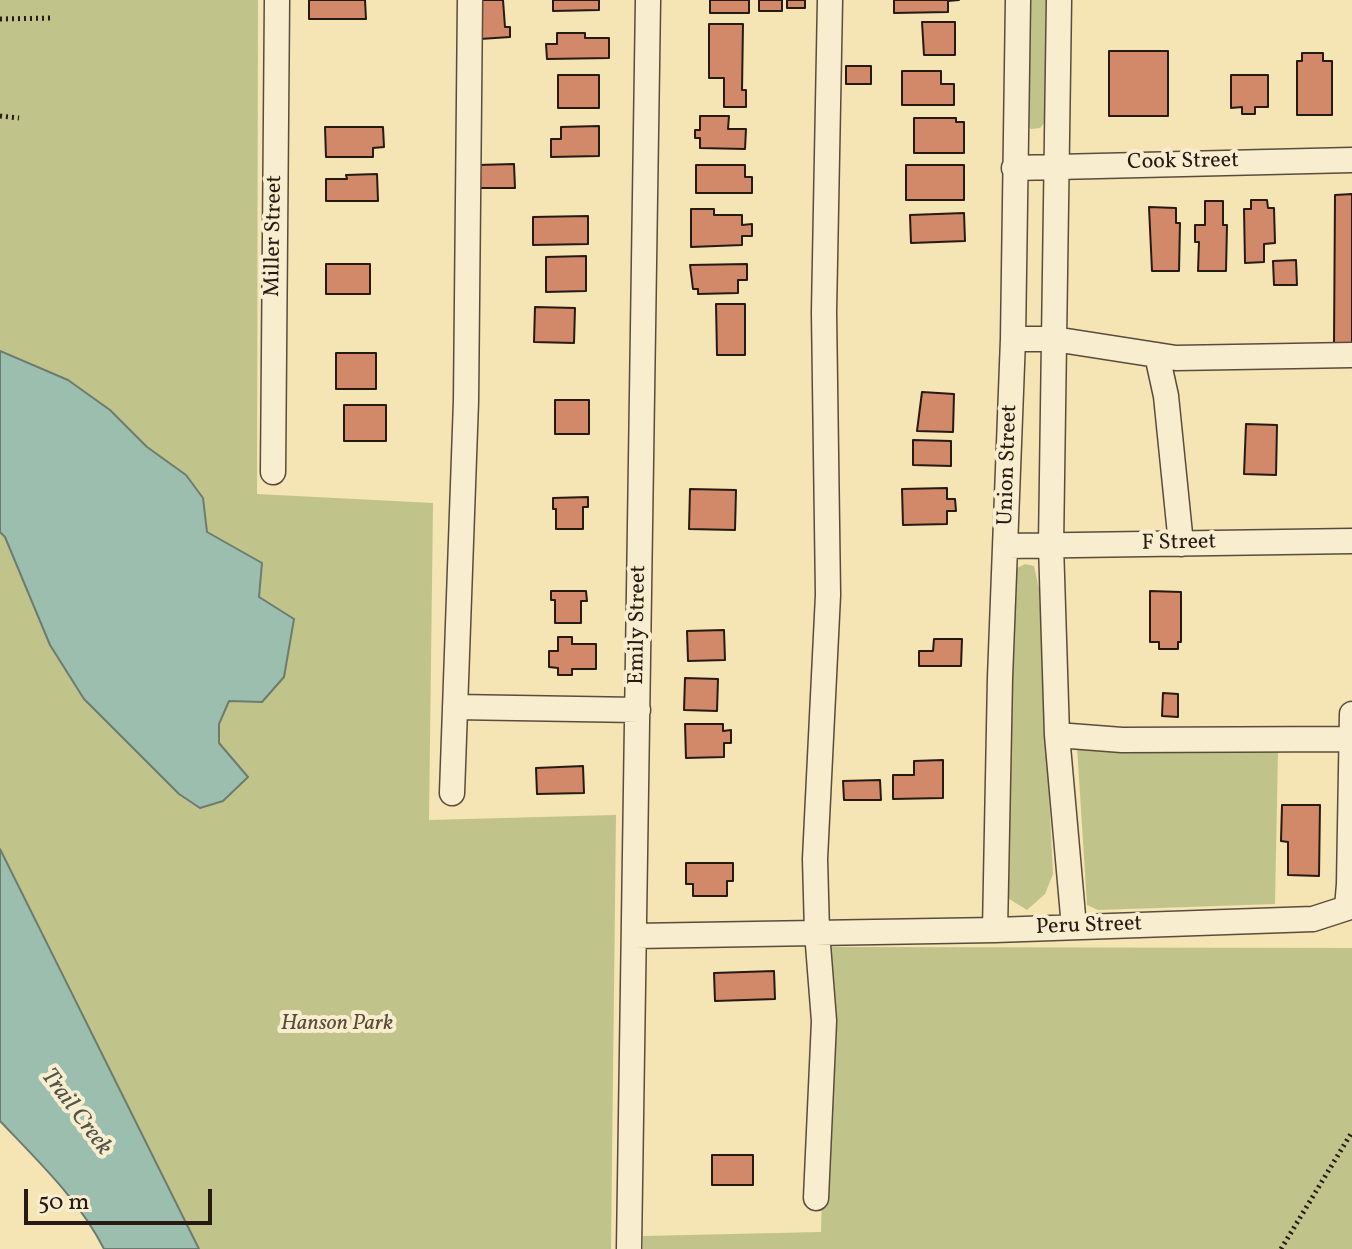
<!DOCTYPE html>
<html>
<head>
<meta charset="utf-8">
<style>
	body { margin:0 }
	#map { position:relative; width:1352px; height:1249px; overflow:hidden; background:#f5e4b4; font-family:Vollkorn,serif }
	canvas { display:block }
	.scale { position:absolute; left:24px; top:1189px; width:188px; height:36px; box-sizing:border-box; border:4px solid #271a14; border-top:0; padding-left:10px; font-size:24px; line-height:28px; white-space:nowrap; color:#271a14; -webkit-text-stroke:6px #f8edce; paint-order:stroke }
</style>
</head>
<body>
<div id="map">
<canvas width="1352" height="1249"></canvas>
<div class="scale">50 m</div>
</div>
<script>
const context = document.querySelector('canvas').getContext('2d');
context.lineJoin = 'round';
function paint(path, color) {
  context.fillStyle = color;
  context.fill(path, 'evenodd');
}
function trace(path, color, width, dash) {
  context.strokeStyle = color;
  context.lineWidth = width;
  context.lineCap = dash ? 'butt' : 'round';
  context.setLineDash(dash || []);
  context.stroke(path);
}
function label(font, color, halo, rows, align = 'center') {
  context.font = font + ' Vollkorn,serif';
  context.lineWidth = 8;
  context.setLineDash([]);
  context.textBaseline = 'middle';
  context.strokeStyle = halo;
  context.fillStyle = color;
  for (const [text, x, y, turn = 0] of rows) {
    context.save();
    context.translate(x, y);
    context.rotate((+turn || 0) * Math.PI / 180);
    context.textAlign = isNaN(turn) ? turn : align;
    if (halo) context.strokeText(text, 0, 0);
    context.fillText(text, 0, 0);
    context.restore();
  }
}
const green = new Path2D(`
	M0,0H258L257,494L433,503L429,820L616,815L611,1249H199L0,849Z
	M1026,0H1046L1045,122L1040,128L1031,129L1024,121Z
	M1025,564L1034,566L1039,589L1053,874L1045,894L1027,910L1006,897L1012,608L1017,568Z
	M1077,746L1278,750L1275,904L1098,910L1087,905Z
	M828,947L1352,948V1249H643V1236L821,1232Z`);
const water = new Path2D(`
	M0,351L68,380L110,410L147,447L186,475L203,498L207,532L262,563L259,597L294,619L284,677L262,702L229,701L219,724V743L248,777L223,801L200,808L179,794L84,699L50,645L5,537L0,532Z
	M0,849L199,1249H104C80,1201 37,1160 0,1121Z`);
const building = new Path2D(`
	M309,0H365L366,19H309Z
	M478,0H503L505,27H510V37L480,39Z
	M553,0H599V10L553,11Z
	M710,0H749V13H710Z
	M759,0H782V11H759Z
	M787,0H805V8H787Z
	M894,0H959L948,1V12L894,13Z
	M922,22H955V55H924Z
	M709,24H743L742,90H746V107H724V78H709Z
	M557,33H585V38H609V58L547,59L546,44H557Z
	M1109,51H1168V116H1109Z
	M1302,53H1323V61H1332V115H1297V61H1302Z
	M846,66H871V84H846Z
	M902,71H941V84H954V105H902Z
	M558,75H599V108H558Z
	M1231,75H1268V107H1255V114H1242V107L1231,108Z
	M700,116H729L728,129H746L745,149L700,148V138H695V130H700Z
	M914,118H956V122H964V153H914Z
	M599,126V156L551,157V139H561V127Z
	M325,127H383L384,147L373,148V157H326Z
	M514,164L515,188H478V165Z
	M696,165H745V177H752V193H696Z
	M906,165H964V200H906Z
	M377,174L378,201H326V179H347L346,175Z
	M1352,194V344H1334L1335,195Z
	M1251,200H1267L1268,208H1274L1275,243L1264,244V262L1245,263L1244,209H1251Z
	M1205,201H1223V225H1227L1226,271H1198L1199,242H1195V225H1205Z
	M1149,207L1176,208V223H1180L1179,271H1152Z
	M691,209H714V215H742V225L752,224V236H742V245L691,247Z
	M964,213L965,241L911,243L910,215Z
	M588,216V244L533,245V217Z
	M586,256V291L546,292V257Z
	M1296,260L1297,285H1274L1273,261Z
	M326,264H370V294H326Z
	M747,264V280H738V293L698,294V289H693L690,265Z
	M716,304H745V355H717Z
	M535,307L575,308L574,343L534,342Z
	M336,353H376V389H336Z
	M922,392L954,394L953,432L917,431Z
	M555,400H589V434H555Z
	M344,405H386V441H344Z
	M1246,424L1277,425L1276,475L1244,474Z
	M913,440L951,441V466L913,465Z
	M947,488V499H955L956,511H947V524L903,525L902,489Z
	M690,489L736,490L735,530L689,529Z
	M588,497V507H583V529H556V509H553V498Z
	M551,591H586L587,601H581V623H555V600H551Z
	M1150,591L1181,592V642H1178V649H1159V642H1150Z
	M724,630L725,660L688,661L687,631Z
	M558,637H572V644H596V669H572V675H558V668L549,667V651H558Z
	M934,639H962L961,666H919V651H933Z
	M685,678L718,679L717,711L684,710Z
	M1163,693L1178,694V717L1162,716Z
	M685,724H723V731L731,730V743H724V757L686,758Z
	M943,760V798L893,799V775H914V761Z
	M583,766L584,793L537,794L536,768Z
	M880,780L881,800H844L843,781Z
	M1282,805H1320L1319,876L1288,875V842L1281,841Z
	M686,863H733V881H727V896H693V884H686Z
	M774,971L775,999L715,1001L714,973Z
	M712,1155H753V1185H712Z`);
const path = new Path2D(`
	M0,19L53,18
	M0,116L19,118
	M1281,1249L1352,1132`);
const minor = new Path2D(`
	M1059,0L1051,545L1057,735L1074,927
	M1014,168L1352,160
	M1013,339H1054L1176,358L1352,355
	M1157,355L1166,396L1181,544
	M273,472L277,0
	M1007,546L1352,541
	M455,707L638,710
	M1057,735L1122,740L1352,739
	M452,793L466,401L470,0
	M995,930L1000,678L1013,339L1018,0
	M635,936L995,930L1313,919L1347,908L1349,884L1352,714
	M816,1198L824,1021L817,932L815,859L828,595L824,312L830,0
	M629,1249L648,0`);
const streetNames = [
	["Cook Street",1183,163,-1],
	["Miller Street",275,236,-89],
	["Union Street",1009,465,-88],
	["F Street",1179,544,-1],
	["Emily Street",639,625,-89],
	["Peru Street",1089,927,-2]
];
const parkNames = [
	["Hanson Park",337,1025]
];
const waterNames = [
	["Trail Creek",75,1113,53]
];
paint(green, '#c0c38a');
paint(water, '#9cbeaf');
trace(water, '#6d7c71', 2);
paint(building, '#d2896a');
trace(building, '#271a14', 2);
trace(minor, '#5a4c3c', 27);
trace(path, '#271a14', 5, [2, 4]);
trace(minor, '#f8edce', 24);
label('22px', '#271a14', '#f8edce', streetNames);
label('italic 22px', '#554d37', '#f8edce', parkNames);
label('italic 24px', '#50534a', '#f8edce', waterNames);
</script>
</body>
</html>
